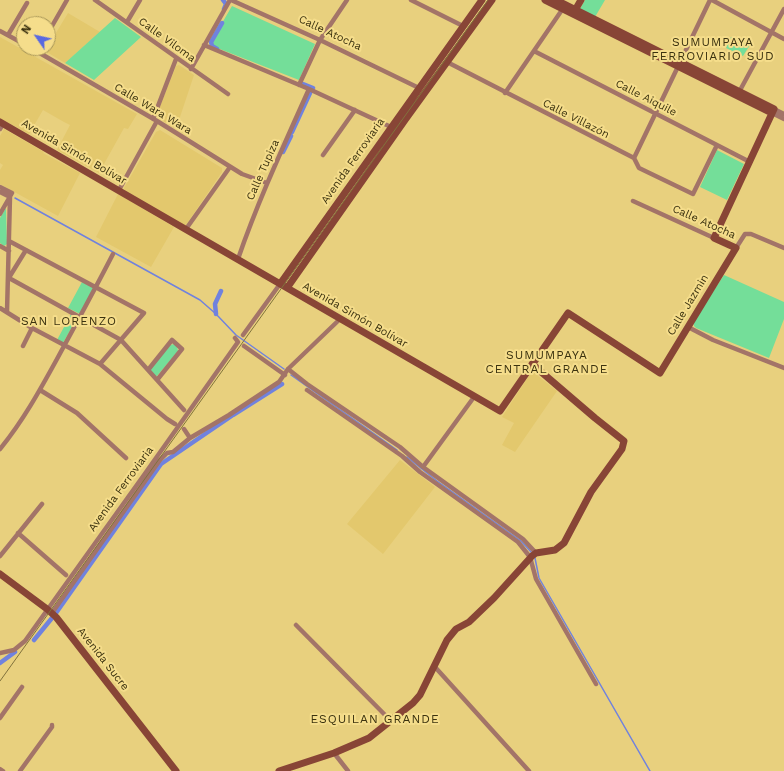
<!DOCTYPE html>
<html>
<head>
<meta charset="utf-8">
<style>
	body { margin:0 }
	#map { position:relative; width:784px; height:771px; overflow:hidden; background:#e8d07e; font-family:"Work Sans",sans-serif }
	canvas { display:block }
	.north { position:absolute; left:16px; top:16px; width:40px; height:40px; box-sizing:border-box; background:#f5dd8b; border:1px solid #ab9959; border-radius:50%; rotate:304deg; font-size:11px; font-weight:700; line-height:16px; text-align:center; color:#3b320f }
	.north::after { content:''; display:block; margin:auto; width:14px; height:18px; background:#5969e0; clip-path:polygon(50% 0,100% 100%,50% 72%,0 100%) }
</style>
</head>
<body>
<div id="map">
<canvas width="784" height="771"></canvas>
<div class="north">N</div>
</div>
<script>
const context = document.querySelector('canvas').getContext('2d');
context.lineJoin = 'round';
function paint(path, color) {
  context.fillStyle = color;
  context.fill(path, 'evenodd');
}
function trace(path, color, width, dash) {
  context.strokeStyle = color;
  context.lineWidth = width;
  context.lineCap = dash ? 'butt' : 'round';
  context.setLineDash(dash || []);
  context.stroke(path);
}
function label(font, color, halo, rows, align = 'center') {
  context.font = font + ' "Work Sans",sans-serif';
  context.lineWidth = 4;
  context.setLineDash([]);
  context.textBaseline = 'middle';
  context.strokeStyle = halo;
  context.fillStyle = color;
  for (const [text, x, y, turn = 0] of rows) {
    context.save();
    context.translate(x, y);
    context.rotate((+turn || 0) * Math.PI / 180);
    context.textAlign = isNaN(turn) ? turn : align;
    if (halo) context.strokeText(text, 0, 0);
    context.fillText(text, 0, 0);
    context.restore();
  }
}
const built = new Path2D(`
	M68,13L100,32L65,63L45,51Z
	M0,37L137,114L128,129L124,128L99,173L57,150L70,125L64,122L43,110L29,134L0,118Z
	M179,65L194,75L176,129L158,118L157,114L176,66Z
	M4,129L44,152L43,153L80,173L58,216L0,184V170L3,165L0,163V136Z
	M160,130L222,168V172L186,225H184L125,192L124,188L156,132Z
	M118,194L174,227L151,267L96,237Z
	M532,371L557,391L515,452L502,445L514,423L502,417Z
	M400,460L435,487L383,554L347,524Z`);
const green = new Path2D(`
	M585,0H605L595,17L580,9Z
	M232,6L315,44L299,80L212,46L211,42Z
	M115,18L141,37L94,80L65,63Z
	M731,37L750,45L743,56L726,48Z
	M717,150L744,164L727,200L700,187Z
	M6,208L7,244L4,246L0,243V218Z
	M724,275L784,302V319L769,358L696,328L694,326L693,322Z
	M82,282L94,288L80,314L68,308Z
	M71,314L77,318L63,343L57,340Z
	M174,344L177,346L178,351L157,376H155L151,371V368L170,345Z`);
const stream = new Path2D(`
	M15,198L200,300L216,314L236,335L284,369
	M291,375L397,450
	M407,457L437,481L521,541L532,553
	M535,558L539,578L650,771`);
const canal = new Path2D(`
	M223,0L226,4L224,9
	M217,49L212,46L211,42L222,23
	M303,84L313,88
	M292,132L310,93
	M283,152L291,136
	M216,314L215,304L221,291
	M56,613L161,464L233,415L282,384
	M34,640L52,618
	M0,663L15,652`);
const street = new Path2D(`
	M95,0L228,94
	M231,0L320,40L419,88
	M411,0L463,26
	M712,0L784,39
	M127,22L140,0
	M0,31L24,44
	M48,33L67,0
	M8,35L27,3
	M204,45L309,89L391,127
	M31,48L157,121L242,174L267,183
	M534,51L750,162
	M447,62L634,158L639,168L693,194L717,145
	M191,69L230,0
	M299,85L320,40L347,0
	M505,93L564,7
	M738,94L784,9
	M774,109L784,114
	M772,113L784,119
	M153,119L176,59
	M0,129L3,124
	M323,155L355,110
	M634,158L710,0
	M0,187L12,193L0,214
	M119,190L157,121
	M0,192L10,197
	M633,201L714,238
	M186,229L230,167
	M9,241L144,313L100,364
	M0,246L9,251
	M736,248L745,234H751L784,248
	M238,259C258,201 284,145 309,89
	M10,276L26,250
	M9,278L121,340L184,410
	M0,308L32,328L100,364L167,419L175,424
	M7,312L10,197
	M688,327L713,340L784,368
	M243,335L280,284
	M23,346L32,328
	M244,346L285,375
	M288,369L307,384L400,447L423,467L523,539L536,553
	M148,370L172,340L182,349L157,380
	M40,390L77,413L126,458
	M307,390L402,456L420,472L518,542L530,557L536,579L596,684
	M184,429L190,438
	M0,449C23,421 40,390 57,359C76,324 95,289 113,254
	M423,467L474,397
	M18,533L66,575
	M0,556L42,504
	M52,613L160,460L167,453L173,452L190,438L229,415L279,382L288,369L340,319
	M296,625L391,721
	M0,653L14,650L25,641L144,475L238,342L235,338
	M435,667L529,771
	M0,718L22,687
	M334,753L348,771
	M0,769L3,771
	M20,771L52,727V725`);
const secondary = new Path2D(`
	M545,0L772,113
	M574,12L581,0
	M0,122L500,411L568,313L660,373L736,248L714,238L774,109L556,0
	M280,284L482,0
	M287,288L405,120L492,0
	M0,574L47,609L56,617L176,771
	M279,771L334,753L369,738L413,703L420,695L447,640L456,629L469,622L494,598L532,556L536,553L555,550L564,543L591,492L622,449L624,441L595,418L532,364`);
const tram = new Path2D(`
	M0,681L488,0`);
const streetNames = [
	["Calle Atocha",330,33,25],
	["Calle Viloma",167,40,36],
	["Calle Aiquile",646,98,27],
	["Calle Wara Wara",153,109,31],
	["Calle Villazón",576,119,27],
	["Avenida Simón Bolívar",74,152,30],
	["Avenida Ferroviaria",353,161,-55],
	["Calle Tupiza",263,170,-66],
	["Calle Atocha",704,222,24],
	["Calle Jazmin",688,305,-59],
	["Avenida Simón Bolívar",355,315,30],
	["Avenida Ferroviaria",121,489,-54],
	["Avenida Sucre",103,659,52]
];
const neighbourhoodNames = [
	["SUMUMPAYA",713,42],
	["FERROVIARIO SUD",713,56],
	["SAN LORENZO",69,321],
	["SUMUMPAYA",547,355],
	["CENTRAL GRANDE",547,369],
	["ESQUILAN GRANDE",375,719]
];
paint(built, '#e3c86d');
paint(green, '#74de99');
trace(stream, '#7082de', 1.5);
trace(canal, '#7082de', 4.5);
trace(street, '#a37468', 4.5);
trace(secondary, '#884536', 7);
trace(tram, '#81723c', 1);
label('11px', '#3b320f', '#f5dd8b', streetNames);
context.letterSpacing = '1px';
label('12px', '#3b320f', '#f5dd8b', neighbourhoodNames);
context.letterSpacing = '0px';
</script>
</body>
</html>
